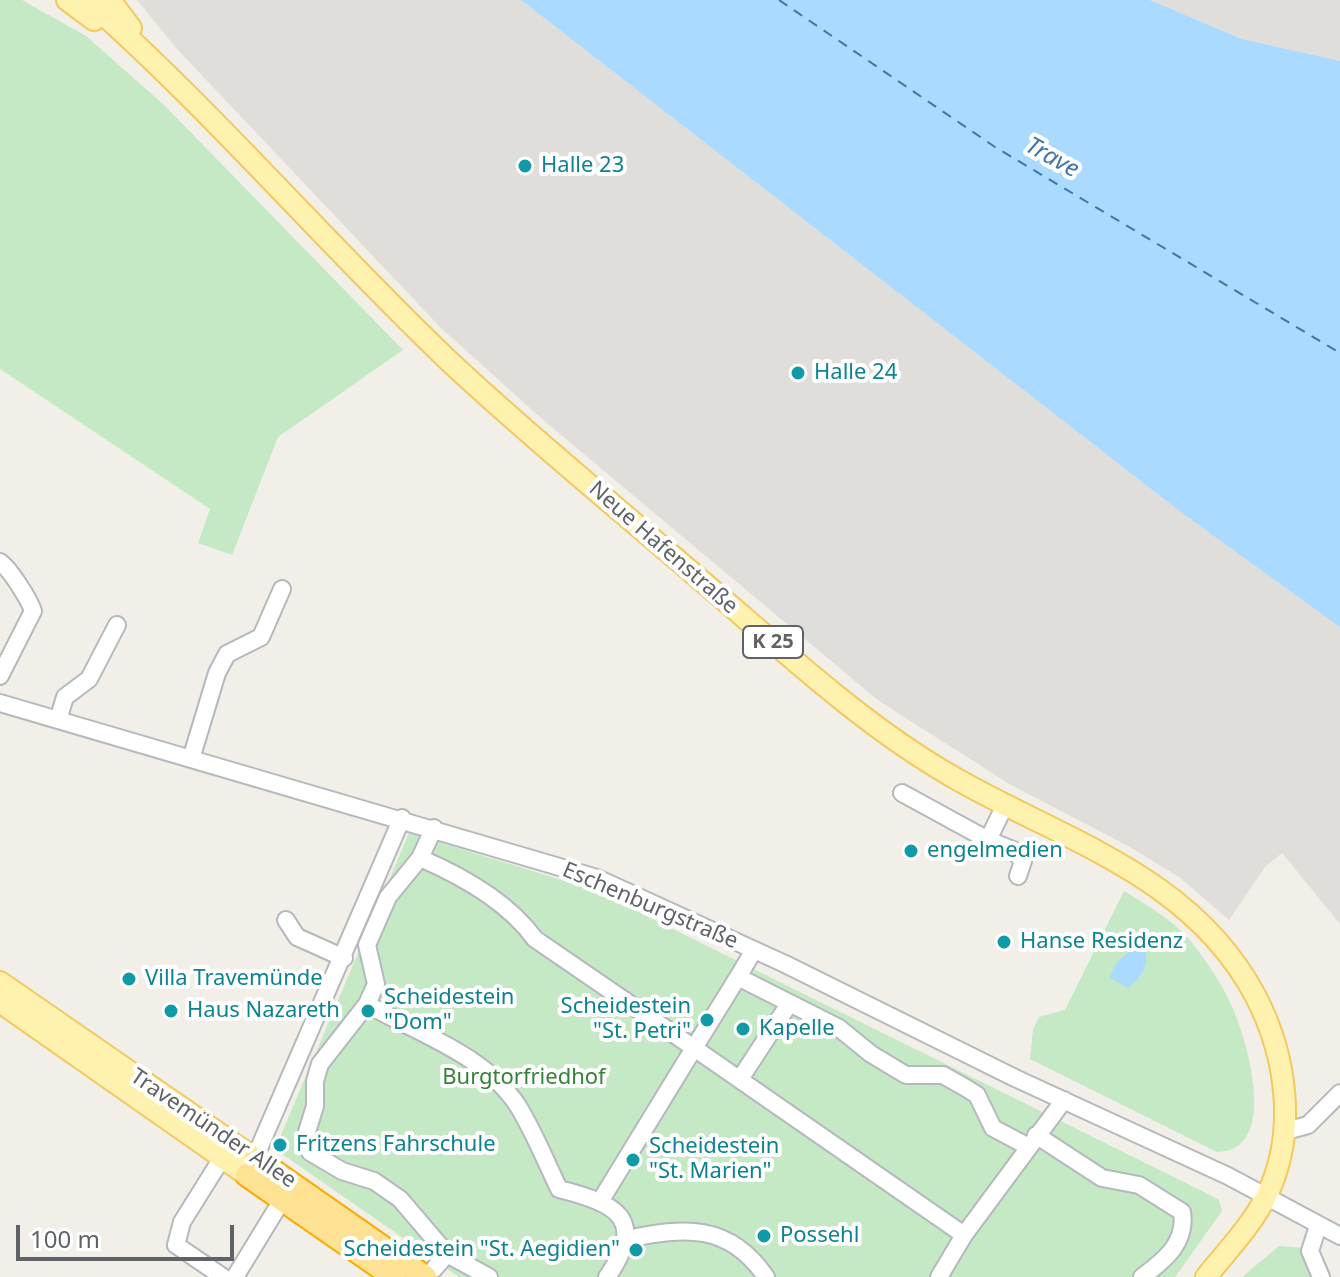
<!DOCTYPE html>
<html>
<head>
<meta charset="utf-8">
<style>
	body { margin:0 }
	#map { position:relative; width:1340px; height:1277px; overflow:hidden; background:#f1efe8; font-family:"Noto Sans",sans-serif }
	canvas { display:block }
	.scale { position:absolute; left:16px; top:1225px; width:218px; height:36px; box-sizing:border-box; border:4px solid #5f6368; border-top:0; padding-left:10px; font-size:24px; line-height:28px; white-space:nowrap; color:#5f6368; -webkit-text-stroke:6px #fff; paint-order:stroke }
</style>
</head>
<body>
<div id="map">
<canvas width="1340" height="1277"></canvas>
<div class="scale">100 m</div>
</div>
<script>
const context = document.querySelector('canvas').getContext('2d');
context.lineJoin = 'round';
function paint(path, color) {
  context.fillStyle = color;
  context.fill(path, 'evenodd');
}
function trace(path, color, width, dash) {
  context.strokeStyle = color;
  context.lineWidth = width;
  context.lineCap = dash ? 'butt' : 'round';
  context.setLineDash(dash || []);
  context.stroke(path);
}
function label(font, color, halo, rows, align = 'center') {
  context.font = font + ' "Noto Sans",sans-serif';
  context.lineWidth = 8;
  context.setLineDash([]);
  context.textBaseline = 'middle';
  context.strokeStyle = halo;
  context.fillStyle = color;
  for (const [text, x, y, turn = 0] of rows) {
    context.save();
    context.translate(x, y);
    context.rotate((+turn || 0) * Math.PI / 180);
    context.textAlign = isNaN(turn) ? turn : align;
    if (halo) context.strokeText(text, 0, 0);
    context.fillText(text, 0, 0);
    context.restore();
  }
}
const industrial = new Path2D(`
	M137,0H521L1178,510L1300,595L1340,627V924L1282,853L1265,867L1229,920L1179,877L1130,847L1011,785L879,701L542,419L441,328L177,49Z
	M1150,0H1340V61L1242,39Z`);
const green = new Path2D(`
	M0,0H22L86,36L164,105L403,350L278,437L232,555L198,543L210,509L0,369Z
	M409,833L594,890L1212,1196L1219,1200L1222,1211L1175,1277H459L275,1149Z
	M1124,891C1148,906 1174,920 1192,943C1208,963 1224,987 1234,1011C1248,1045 1279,1151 1217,1152L1030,1059L1033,1029L1039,1017L1065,1010Z
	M1279,1246L1305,1248L1315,1277H1242Z`);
const water = new Path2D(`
	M521,0H1150L1242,39L1340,61V627L1178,510Z
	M1142,946C1153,962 1141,978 1128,988L1110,978C1114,961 1127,951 1142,946Z`);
const ferry = new Path2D(`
	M779,0L995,147L1340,353`);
const minor = new Path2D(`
	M0,562C10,569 29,599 33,611L0,676
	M0,703L597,878L785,964L1015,1078L1228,1176L1340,1236
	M58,720L65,697L89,679L117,625
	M191,759L217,673L227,654L261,637L282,589
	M902,793L988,840
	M1005,805L988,840L1013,850L1023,861L1018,876
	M420,858L434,828
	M286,920L297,937L344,958
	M754,950L738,977L839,1028L871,1054L906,1075H943L966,1088L977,1095L993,1128L1027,1146
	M738,977L694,1048L964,1235
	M367,1004C419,1034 484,1054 518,1106C534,1132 546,1162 559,1189C614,1203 649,1218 607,1277
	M740,1079L789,1004
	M1286,1131L1308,1125L1340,1093
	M1036,1135L1102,1178L1139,1185L1182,1212C1187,1242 1165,1260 1142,1277
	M250,1169L402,818
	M1318,1226L1310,1251L1321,1277
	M627,1239C685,1227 729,1223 766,1277
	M447,1254L400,1199L374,1181L342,1171L310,1152L306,1135L315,1106V1081L320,1064L367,1004L376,984L367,945L388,897L420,858C462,876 508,902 535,939L694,1048L601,1200
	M434,1269L447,1254L489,1277
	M223,1277L176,1245L182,1222L227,1150
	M235,1277L282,1200
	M939,1277L964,1235L1064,1100`);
const major = new Path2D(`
	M67,0L94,20
	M87,0C215,113 326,244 450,362C531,438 619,509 703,582C783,650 861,724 953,777C1064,841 1192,875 1256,997C1287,1057 1297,1133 1267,1195C1252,1225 1227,1251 1206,1277
	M110,0L131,28
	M0,982L256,1159
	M0,1002L247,1175`);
const highway = new Path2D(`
	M256,1159L425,1277
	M247,1175L394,1277`);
const markers = [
	[525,166,8,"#0f9aa8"],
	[798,373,8,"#0f9aa8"],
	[911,851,8,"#0f9aa8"],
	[1004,942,8,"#0f9aa8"],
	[129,979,8,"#0f9aa8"],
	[171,1011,8,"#0f9aa8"],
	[368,1011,8,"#0f9aa8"],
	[707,1020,8,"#0f9aa8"],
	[743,1029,8,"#0f9aa8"],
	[280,1145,8,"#0f9aa8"],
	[633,1160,8,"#0f9aa8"],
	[764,1236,8,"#0f9aa8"],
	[636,1250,8,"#0f9aa8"]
];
const shields = [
	[773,642,60]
];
const shieldNames = [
	["K 25",773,642]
];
const cultureNames = [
	["Halle 23",541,166],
	["Halle 24",814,373],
	["engelmedien",927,851],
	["Hanse Residenz",1020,942],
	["Villa Travemünde",145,979],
	["Scheidestein",384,998],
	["\"Dom\"",384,1023],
	["Scheidestein",691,1007,"right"],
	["\"St. Petri\"",691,1032,"right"],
	["Haus Nazareth",187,1011],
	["Kapelle",759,1029],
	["Fritzens Fahrschule",296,1145],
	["Scheidestein",649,1147],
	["\"St. Marien\"",649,1172],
	["Possehl",780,1236],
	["Scheidestein \"St. Aegidien\"",620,1250,"right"]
];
const streetNames = [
	["Neue Hafenstraße",663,548,41],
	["Eschenburgstraße",650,906,23],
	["Travemünder Allee",213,1129,34]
];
const parkNames = [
	["Burgtorfriedhof",524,1078]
];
const waterNames = [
	["Trave",1052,158,29]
];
paint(industrial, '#e0deda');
paint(green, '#c5e8c5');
paint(water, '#aadaff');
trace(ferry, '#4174aa', 2, [10, 8]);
trace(minor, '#b5b8bc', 20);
trace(major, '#f2c960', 24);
trace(highway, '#f9ab00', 26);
trace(minor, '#fff', 16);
trace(major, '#fff2af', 20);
trace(highway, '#fde293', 22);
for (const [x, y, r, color] of markers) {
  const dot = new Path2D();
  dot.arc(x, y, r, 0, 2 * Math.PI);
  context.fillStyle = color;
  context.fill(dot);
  trace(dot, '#fff', 3);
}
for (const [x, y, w] of shields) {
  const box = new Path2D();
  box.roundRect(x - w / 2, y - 16, w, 32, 6);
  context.fillStyle = '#fff';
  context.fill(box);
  trace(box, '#5f6368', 2);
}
label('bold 20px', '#5f6368', null, shieldNames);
label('22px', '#0d838f', '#fff', cultureNames, 'left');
label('22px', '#5f6368', '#fff', streetNames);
label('22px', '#348238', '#fff', parkNames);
label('italic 24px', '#4174aa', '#fff', waterNames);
</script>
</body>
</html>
